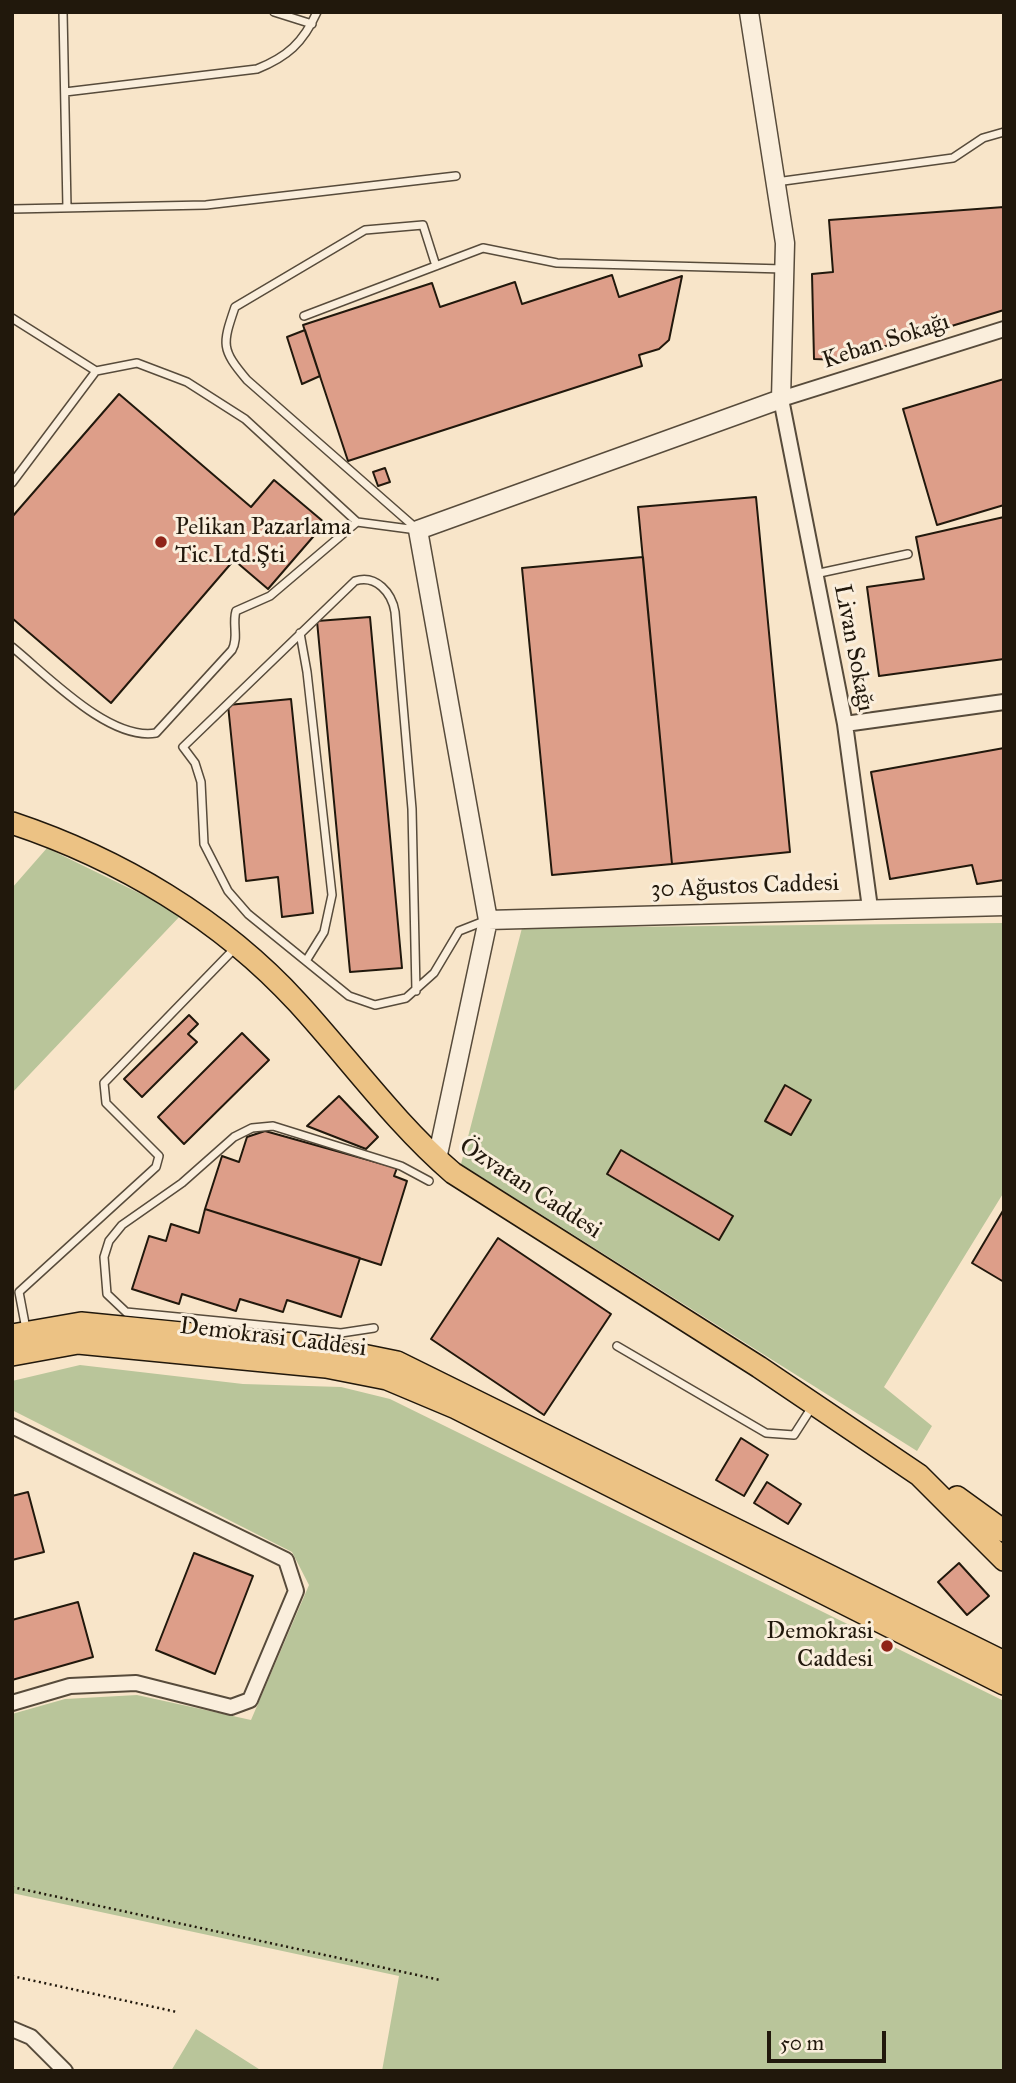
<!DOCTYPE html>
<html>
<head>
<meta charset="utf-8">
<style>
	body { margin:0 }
	#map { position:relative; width:1016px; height:2083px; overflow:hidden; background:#f8e5c9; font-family:"IM FELL Great Primer",serif }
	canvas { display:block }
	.frame { position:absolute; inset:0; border:14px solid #21180c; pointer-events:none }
	.scale { position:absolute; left:767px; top:2031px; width:119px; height:32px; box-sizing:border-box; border:4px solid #21180c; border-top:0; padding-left:9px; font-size:21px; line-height:24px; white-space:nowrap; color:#21180c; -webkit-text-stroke:5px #faeedc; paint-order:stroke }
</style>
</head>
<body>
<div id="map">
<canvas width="1016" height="2083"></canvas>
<div class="frame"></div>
<div class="scale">50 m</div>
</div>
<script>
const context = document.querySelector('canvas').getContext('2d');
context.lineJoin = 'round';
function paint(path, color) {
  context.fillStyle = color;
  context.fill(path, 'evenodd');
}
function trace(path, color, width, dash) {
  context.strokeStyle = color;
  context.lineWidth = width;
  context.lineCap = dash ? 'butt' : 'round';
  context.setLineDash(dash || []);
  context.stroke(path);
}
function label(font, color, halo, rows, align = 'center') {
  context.font = font + ' "IM FELL Great Primer",serif';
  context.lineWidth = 6;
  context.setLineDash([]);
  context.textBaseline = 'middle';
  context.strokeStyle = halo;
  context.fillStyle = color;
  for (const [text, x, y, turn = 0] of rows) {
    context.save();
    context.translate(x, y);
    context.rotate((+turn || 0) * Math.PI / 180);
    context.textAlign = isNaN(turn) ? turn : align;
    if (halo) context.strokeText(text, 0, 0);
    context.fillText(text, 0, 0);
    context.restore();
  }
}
const green = new Path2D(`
	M47,848L182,914L12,1093V888Z
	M1004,923V1192L884,1387L932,1426L917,1451L461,1164L522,928Z
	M80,1365L243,1384L341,1387L390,1399L1004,1701V2071H382L399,1976L12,1893V1714L65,1699L137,1695L251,1720L309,1585L292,1552L12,1410V1381Z
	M196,2029L262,2071H171Z`);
const building = new Path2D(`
	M1004,207V310L840,360L814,359L812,274L833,272L829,220Z
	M612,275L619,297L682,276L669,340L659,349L639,355L642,366L348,461L303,325L432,283L440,307L515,282L522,304Z
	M305,330L320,376L302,384L287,337Z
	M1004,379V505L937,525L903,409Z
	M119,394L251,507L274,480L325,523L268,589L234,560L111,703L12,618V517Z
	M385,468L390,482L378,486L373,472Z
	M756,497L790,852L672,864L638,507Z
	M1004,517V659L879,676L867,587L924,579L916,537Z
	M643,557L672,864L552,875L522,568Z
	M370,617L402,968L350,972L317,621Z
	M291,699L313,913L282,917L278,877L246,881L228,705Z
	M1004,748V880L977,884L972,865L890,879L871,772Z
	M189,1015L198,1024L188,1034L197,1042L142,1097L124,1079Z
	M242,1033L269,1060L184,1144L158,1117Z
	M785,1085L811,1100L791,1135L765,1121Z
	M339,1096L378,1137L366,1149L307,1126Z
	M265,1131L397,1168L394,1176L407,1181L381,1265L205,1209L222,1156L239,1162L247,1137Z
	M621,1150L733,1216L719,1240L607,1174Z
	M205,1209L360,1258L341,1317L287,1300L283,1312L240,1299L236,1311L182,1294L179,1304L132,1289L149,1236L166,1241L171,1224L199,1233Z
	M1004,1209V1282L972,1263Z
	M498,1238L611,1314L544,1415L431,1339Z
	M741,1438L768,1455L744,1496L716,1480Z
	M767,1482L801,1504L788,1524L754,1503Z
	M28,1492L44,1552L12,1560V1496Z
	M194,1553L253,1576L215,1674L156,1650Z
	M959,1563L989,1596L967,1615L938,1582Z
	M78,1602L93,1657L12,1680V1620Z`);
const path = new Path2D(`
	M12,1887L440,1980
	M12,1976L177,2012`);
const service = new Path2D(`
	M63,12L67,208
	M274,12L312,24
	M65,92L257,69C287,57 303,43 317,12
	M776,182L953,158L983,138L1004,132
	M12,209L206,205L456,176
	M304,316L483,248L557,263L784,269
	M12,318L96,371
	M12,483L96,371L137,363L187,382L245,419L357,522L417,530
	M418,530L247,380C221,349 222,345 235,307L365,230L423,225L436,266
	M815,574L908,554
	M300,633L307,672L332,895L324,932L306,961
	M12,647C48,676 109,741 156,733L232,650C239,638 232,624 236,611L270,596L357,522
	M416,991L412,809L395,612C392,593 376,574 355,581L183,747L195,763L201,782L204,844L228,891L248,914L349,996L375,1005L406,998L434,973L459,931L487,920
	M374,1328L341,1333L126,1312L107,1294L104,1257L109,1241L122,1225L182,1183L234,1137L252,1128L273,1126L401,1166L429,1181
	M26,1329L19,1292L156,1167L159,1156L106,1103L104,1083L236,947
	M617,1346L766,1433L794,1435L812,1407`);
const minor = new Path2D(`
	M845,724L1004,702
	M870,908L845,724L781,399L1004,329
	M12,1426L286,1560L296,1591L250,1700L231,1707L136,1683L70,1686L12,1703
	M12,2029L31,2037L65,2071`);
const tertiary = new Path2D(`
	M488,920L1004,906
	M437,1159L488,920L418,530L781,399L785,243L749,12`);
const primary = new Path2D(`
	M12,823C120,859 221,919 298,1003C350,1060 395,1123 453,1173L759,1367L919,1475L1004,1560
	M12,1335L81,1323L323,1347L397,1362L1004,1662
	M12,1355L78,1343L326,1367L387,1379L456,1408L1004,1684
	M957,1497L1004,1531`);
const markers = [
	[161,542,7,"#8f2418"],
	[887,1646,7,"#8f2418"]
];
const streetNames = [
	["Keban Sokağı",886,342,-18],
	["Livan Sokağı",853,648,79],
	["30 Ağustos Caddesi",745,887,-2],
	["Özvatan Caddesi",530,1189,33],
	["Demokrasi Caddesi",273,1338,7]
];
const poiNames = [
	["Pelikan Pazarlama",175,528],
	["Tic.Ltd.Şti",175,556],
	["Demokrasi",873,1632,"right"],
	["Caddesi",873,1660,"right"]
];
paint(green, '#b9c59a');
paint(building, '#dd9e89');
trace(building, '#21180c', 2);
trace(service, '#574b3b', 10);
trace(minor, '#574b3b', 18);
trace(tertiary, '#574b3b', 21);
trace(primary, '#21180c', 24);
trace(path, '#21180c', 2.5, [2, 3.5]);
trace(service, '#faeedc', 7);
trace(minor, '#faeedc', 14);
trace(tertiary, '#faeedc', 18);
trace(primary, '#ecc284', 21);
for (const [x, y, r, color] of markers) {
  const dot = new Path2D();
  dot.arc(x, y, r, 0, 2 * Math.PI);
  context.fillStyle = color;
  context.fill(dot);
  trace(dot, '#faeedc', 2.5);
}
label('24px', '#21180c', '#faeedc', streetNames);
label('24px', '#21180c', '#faeedc', poiNames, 'left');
</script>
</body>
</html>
